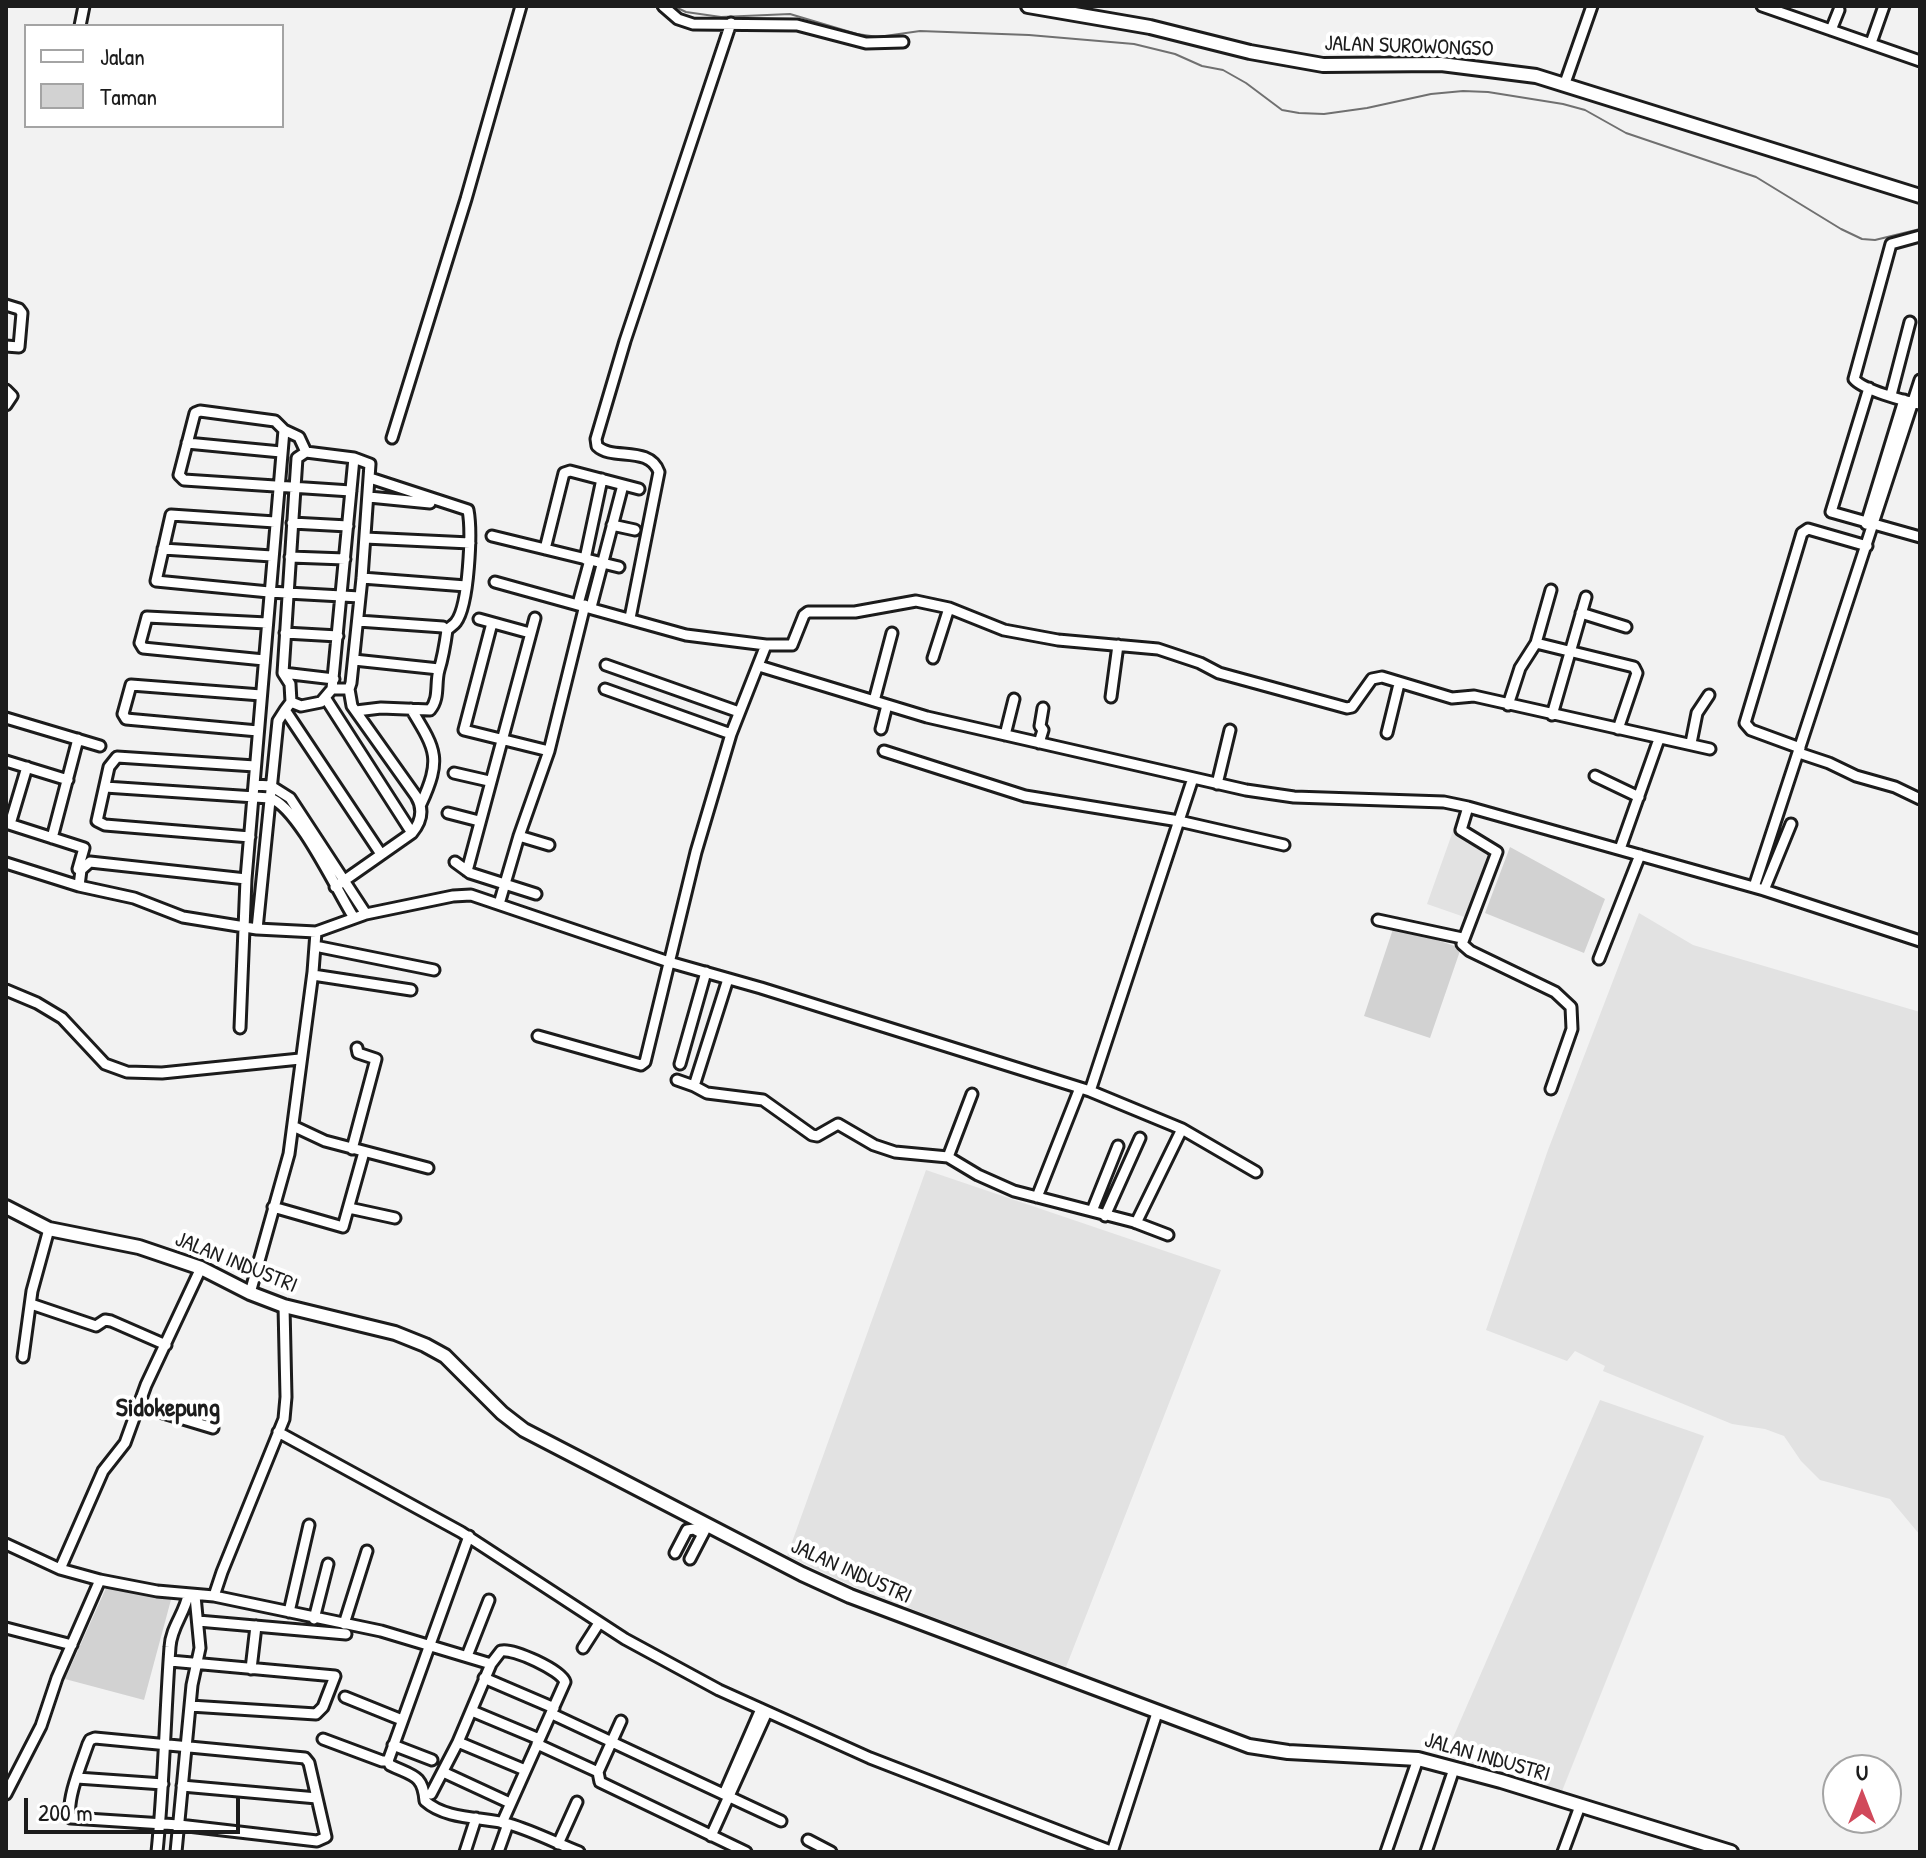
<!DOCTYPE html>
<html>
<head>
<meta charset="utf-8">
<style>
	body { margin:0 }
	#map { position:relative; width:1926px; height:1858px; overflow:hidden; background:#f2f2f2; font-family:"Patrick Hand",sans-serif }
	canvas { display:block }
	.frame { position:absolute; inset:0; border:8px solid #1c1c1c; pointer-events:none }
	.legend { position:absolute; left:24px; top:24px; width:260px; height:104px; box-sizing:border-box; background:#fff; border:2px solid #a4a4a4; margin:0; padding:10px 14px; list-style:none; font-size:24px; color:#1c1c1c }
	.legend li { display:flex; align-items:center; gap:16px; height:40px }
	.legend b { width:40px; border:2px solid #a4a4a4 }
	.north { position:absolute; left:1822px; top:1754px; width:80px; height:80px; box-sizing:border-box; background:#fff; border:2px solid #a4a4a4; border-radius:50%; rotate:0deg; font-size:22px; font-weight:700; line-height:32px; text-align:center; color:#1c1c1c }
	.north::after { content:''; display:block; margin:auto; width:28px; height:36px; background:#d1495b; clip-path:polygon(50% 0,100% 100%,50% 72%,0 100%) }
	.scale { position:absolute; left:24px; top:1798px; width:216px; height:36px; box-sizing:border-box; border:4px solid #1c1c1c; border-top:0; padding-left:10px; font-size:24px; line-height:28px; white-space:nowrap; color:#1c1c1c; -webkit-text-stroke:6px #fff; paint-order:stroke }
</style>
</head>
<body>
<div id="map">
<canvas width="1926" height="1858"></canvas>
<div class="frame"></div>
<ul class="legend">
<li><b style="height:10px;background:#fff"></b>Jalan</li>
<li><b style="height:22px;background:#d2d2d2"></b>Taman</li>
</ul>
<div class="north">U</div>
<div class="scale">200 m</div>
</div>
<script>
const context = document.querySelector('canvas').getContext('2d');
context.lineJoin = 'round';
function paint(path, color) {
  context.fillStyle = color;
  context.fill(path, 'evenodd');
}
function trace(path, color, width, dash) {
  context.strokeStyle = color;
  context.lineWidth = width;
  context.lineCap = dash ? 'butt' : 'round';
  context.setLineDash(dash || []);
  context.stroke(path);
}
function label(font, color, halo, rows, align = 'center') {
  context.font = font + ' "Patrick Hand",sans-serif';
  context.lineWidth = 8;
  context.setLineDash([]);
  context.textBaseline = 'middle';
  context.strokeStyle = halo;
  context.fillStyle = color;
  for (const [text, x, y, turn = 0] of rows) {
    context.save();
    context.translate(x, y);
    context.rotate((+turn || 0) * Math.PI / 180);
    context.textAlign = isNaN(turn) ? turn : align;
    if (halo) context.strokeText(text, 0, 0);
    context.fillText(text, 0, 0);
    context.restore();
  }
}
const built = new Path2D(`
	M1453,831L1498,852L1473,920L1427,904Z
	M1639,913L1693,945L1920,1012V1535L1890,1499L1820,1480L1801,1461L1784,1436L1765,1429L1732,1424L1603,1371L1605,1366L1575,1351L1567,1361L1486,1330L1548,1150Z
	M926,1170L1221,1270L1066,1667L861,1590L787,1556Z
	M1600,1400L1704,1436L1562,1791L1445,1756Z`);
const green = new Path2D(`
	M1510,847L1605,899L1584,953L1485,913Z
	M1394,926L1461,948L1430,1038L1364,1016Z
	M106,1588L172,1596L144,1700L65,1679Z`);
const stream = new Path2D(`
	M673,6L686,12L721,17L790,14L857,34L878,37L920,31L1029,35L1134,44L1175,54L1202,66L1223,70L1246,83L1282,110L1299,113L1324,114L1367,108L1431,94L1463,91L1488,92L1563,104L1585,110L1626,133L1756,177L1841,229L1862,239L1875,240L1920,229`);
const street = new Path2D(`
	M663,6L678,19L693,24L797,25L866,43L903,42
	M1762,6L1920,61
	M80,26L84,6
	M1831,30L1839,10
	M1871,43L1884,6
	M1565,83L1592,6
	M1920,236L1891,244L1854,379C1863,390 1904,401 1920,404
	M6,305L19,309L22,313L19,347L6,346
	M1869,388L1831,512L1920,537
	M6,390L12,396L6,405
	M1891,395L1910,322
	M392,438L466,199L521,6
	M187,443L281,452
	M306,452L299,437L284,430L275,421L200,411L195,413L179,475L184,480L351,491
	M370,478L468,510C472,531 469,605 456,622C454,625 450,627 447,630
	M369,497L430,503
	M275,522L171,515L156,581L269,592L360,597
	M292,523L348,526
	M1866,524L1904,400
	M612,525L635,530
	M492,536L619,567
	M365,538L470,543
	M163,549L272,556
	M545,549L564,473L570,471L639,489
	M290,557L345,559
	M585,559L602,479
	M362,578L466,586
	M495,582L686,635L766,645L731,734L696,852L645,1062L641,1065L538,1036
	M578,604L590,560
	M591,607L623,485
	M1581,613L1626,627
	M630,618L659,472C649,445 612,461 597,446L596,439L625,341L731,23
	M479,619L530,633
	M492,623L464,730L549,751
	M285,633L338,636
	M1536,643L1634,667L1637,673L1618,729
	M766,645H792L804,615L808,612H855L916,601L949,608L1004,630L1058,640L1158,649L1200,663L1219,673L1347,708L1352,707L1372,679L1382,677L1452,698L1474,696L1710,749
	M933,658L949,608
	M264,660L143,648L140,643L147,617L267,623
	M354,660L439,669
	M606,665L739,712
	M759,666L927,717L1246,790L1294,797L1444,802L1468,807L1764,890L1920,941
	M283,673L334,679
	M332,689H349L351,683L362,578L370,464L354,458L306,452L297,458L295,488L283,673L290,684L291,702L285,710L381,854
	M605,689L731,734
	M1111,697L1118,645
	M326,699L412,833
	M874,701L892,633
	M291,702L301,706L321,702L332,689L354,458
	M1508,705L1520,668L1536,643L1551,590
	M411,709C436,750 442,758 421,804
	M356,711L381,708L430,710C440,698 435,684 439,670C443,657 445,645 447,630L443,627L358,621
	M1552,715L1586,597
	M6,718L100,746
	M881,729L887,705
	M258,731L126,719L123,714L131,685L261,695
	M1387,733L1399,684
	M1005,735L1014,699
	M1039,743L1043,730L1040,726L1043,708
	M1691,743L1697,713L1709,695
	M1800,748L1751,730L1745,723L1802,533L1808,529L1867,546
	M884,751L1025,796L1179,821L1284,845
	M1799,753L1829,763L1856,776L1895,787L1920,799
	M6,761L68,780
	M454,773L489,781
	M1595,776L1639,797
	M1217,784L1230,730
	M254,785L271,786L290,798L366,914
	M105,787L270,798C298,807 337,891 354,918
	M1468,807L1461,830L1497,852L1462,944L1470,951L1555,992L1571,1007L1572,1029L1551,1089
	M448,813L479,821
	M6,823L84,848L78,869
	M10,824L27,767
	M519,836L549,845
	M250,837L105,825L97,821L109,767L117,757L255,766
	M52,838L78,739
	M1620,849L1659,739
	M455,862L470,873L536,894
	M6,863L79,886L134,898L183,917L257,929L316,932L366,914L453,896L471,895L669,962L761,988L1090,1091L1182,1129L1256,1172
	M467,871L535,618
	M79,886L81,870L90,862L246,879
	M335,887L412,833C422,821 424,809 416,796L352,706L349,689
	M1754,887L1920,380
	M1764,890L1791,824
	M499,904L519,836L549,751L585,605
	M1378,920L1462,938
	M257,929L278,721L285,710
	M315,946L434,970
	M1599,959L1640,855
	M313,975L411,990
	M6,990L37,1003L62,1018L105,1064L127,1072L162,1073L300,1059
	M240,1028L246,879L284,430
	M680,1064L706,972
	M677,1080L694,1086L728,979
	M694,1086L707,1093L763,1100L812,1135L817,1136L838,1124L874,1145L895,1152L948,1157L978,1175L1014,1191L1134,1222L1168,1235
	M1090,1091L1193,778
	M293,1126L325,1141L428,1168
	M352,1149L376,1059L358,1053L357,1048
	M948,1157L972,1094
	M1037,1197L1080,1088
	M273,1207L343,1227L364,1152
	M349,1208L395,1218
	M1092,1211L1118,1146
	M1105,1216L1140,1138
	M1136,1223L1182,1129
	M250,1293L289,1154L313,972L316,932
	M31,1304L96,1326L105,1320L111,1321L166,1345
	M23,1357L32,1291L49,1229
	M140,1406L213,1428
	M278,1432L461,1532L625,1639L719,1690L870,1758L1113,1852
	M469,1536L388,1761L390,1765C412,1776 423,1774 425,1801C446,1820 483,1817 509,1824C533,1831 556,1843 579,1852
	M6,1544L60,1569L100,1580
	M675,1553L687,1530L694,1529L703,1534
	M690,1559L705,1530
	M60,1569L103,1471L125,1443L146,1385L201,1268
	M214,1596L222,1572L284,1419L286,1397L284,1306
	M289,1612L309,1525
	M314,1619L328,1564
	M198,1621L346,1634
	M344,1624L367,1551
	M6,1628L72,1645
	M583,1648L599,1623
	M467,1656L489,1600
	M170,1661L335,1676L323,1707L316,1714L190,1706
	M251,1669L256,1626
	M484,1678L554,1708
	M345,1697L402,1720
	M472,1711L539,1739
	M552,1714L781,1821
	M621,1721L598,1772L600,1782L746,1852
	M95,1738L305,1758L309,1763L326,1837L317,1841L179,1825L71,1818C65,1802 82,1762 88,1744L90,1740Z
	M323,1739L382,1761H388
	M458,1742L525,1770
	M537,1744L598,1772
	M393,1745L432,1760
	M443,1772L510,1803
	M77,1778L163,1784
	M182,1786L317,1798
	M6,1794L41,1726L57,1678L100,1580L157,1591L214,1596L381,1631L491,1664
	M431,1794L458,1742L491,1664L501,1651C513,1648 561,1670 565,1682L502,1823
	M724,1794L761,1709
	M711,1836L767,1712
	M808,1840L831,1852
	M558,1844L577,1802
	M157,1852C164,1784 165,1715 170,1647C171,1627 185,1613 188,1595
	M176,1852L192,1685L200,1648L195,1596
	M465,1852L476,1818
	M498,1852L508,1824
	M1112,1852L1157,1713
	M1386,1852L1418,1759
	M1426,1852L1454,1769
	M1563,1852L1580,1806`);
const secondary = new Path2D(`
	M1028,6L1150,27L1250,52L1323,65L1441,64L1536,76L1920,196
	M6,1207L49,1229L139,1247L201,1268L250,1293L284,1306L395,1333L425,1345L445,1356L502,1413L524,1430L802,1574L850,1596L1249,1746L1288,1752L1418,1759L1501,1781L1731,1852`);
const streetNames = [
	["JALAN SUROWONGSO",1409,47,2],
	["JALAN INDUSTRI",236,1263,22],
	["JALAN INDUSTRI",851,1572,24],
	["JALAN INDUSTRI",1487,1758,16]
];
const quarterNames = [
	["Sidokepung",168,1409]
];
paint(built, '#e2e2e2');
paint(green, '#d2d2d2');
trace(stream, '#707070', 2);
trace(street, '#1c1c1c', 15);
trace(secondary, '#1c1c1c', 18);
trace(street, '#fff', 9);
trace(secondary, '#fff', 12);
label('22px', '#1c1c1c', '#fff', streetNames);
label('bold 26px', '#1c1c1c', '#fff', quarterNames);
</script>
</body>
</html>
